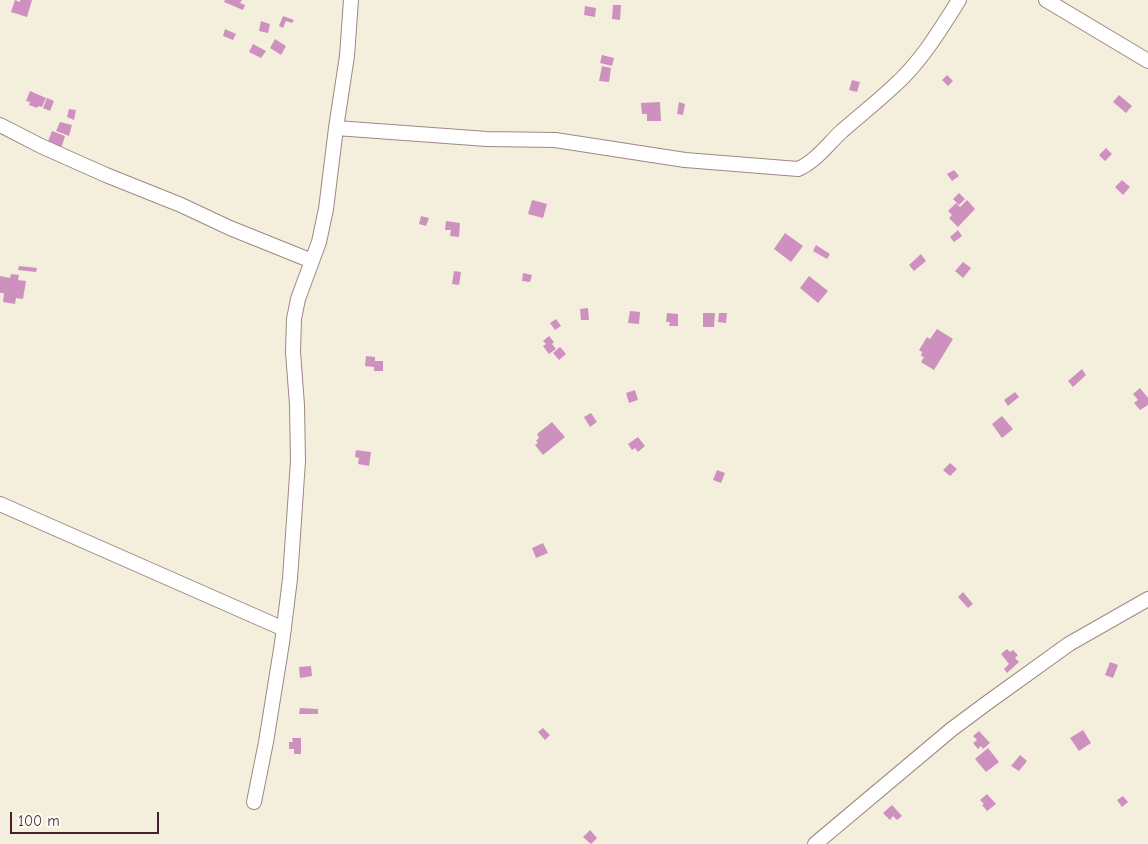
<!DOCTYPE html>
<html>
<head>
<meta charset="utf-8">
<style>
	body { margin:0 }
	#map { position:relative; width:1148px; height:844px; overflow:hidden; background:#f4efdc; font-family:"Comic Neue",sans-serif }
	canvas { display:block }
	.scale { position:absolute; left:10px; top:812px; width:149px; height:22px; box-sizing:border-box; border:2px solid #4a1f2b; border-top:0; padding-left:6px; font-size:15px; line-height:18px; white-space:nowrap; color:#4a1f2b; -webkit-text-stroke:4px #fdfcf7; paint-order:stroke }
</style>
</head>
<body>
<div id="map">
<canvas width="1148" height="844"></canvas>
<div class="scale">100 m</div>
</div>
<script>
const context = document.querySelector('canvas').getContext('2d');
context.lineJoin = 'round';
function paint(path, color) {
  context.fillStyle = color;
  context.fill(path, 'evenodd');
}
function trace(path, color, width, dash) {
  context.strokeStyle = color;
  context.lineWidth = width;
  context.lineCap = dash ? 'butt' : 'round';
  context.setLineDash(dash || []);
  context.stroke(path);
}
const building = new Path2D(`
	M15,0L20,2V0H32L27,17L11,12Z
	M225,0H242L240,3L245,5L243,10L224,2Z
	M613,5H621L620,20L612,19Z
	M585,6L596,8L595,17L584,15Z
	M283,16L294,20L292,23L286,21L283,28L279,26Z
	M261,21L270,24L268,33L259,31Z
	M225,29L236,34L233,40L223,36Z
	M275,39L286,46L281,55L270,48Z
	M253,44L266,51L261,58L249,52Z
	M602,55L614,58L612,66L600,63Z
	M602,66L611,68L609,82L599,81Z
	M947,75L953,81L948,86L942,80Z
	M852,80L860,82L857,92L849,90Z
	M30,91L46,98L42,107L38,106L37,108L29,105L30,102L26,101Z
	M1119,95L1132,106L1126,113L1113,102Z
	M47,98L54,101L50,111L43,108Z
	M660,102L661,121H647V114H642L641,103Z
	M679,102L685,104L683,115L677,114Z
	M69,109L76,110L74,120L67,117Z
	M60,122L72,125L69,136L56,131Z
	M52,131L65,136L61,149L47,144Z
	M1106,148L1112,154L1105,161L1099,155Z
	M954,170L959,176L952,181L947,174Z
	M1122,180L1130,187L1123,195L1115,187Z
	M959,193L965,199L959,205L953,199Z
	M532,200L547,204L543,218L528,214Z
	M967,200L975,209L958,227L949,218L952,215L948,211L956,203L960,207Z
	M421,216L429,218L426,226L419,224Z
	M446,221L460,223L459,237L450,236L451,230H445Z
	M958,230L962,236L954,242L950,237Z
	M785,233L803,246L791,262L774,249Z
	M816,245L830,254L827,259L813,251Z
	M921,254L926,261L914,271L909,265Z
	M963,262L971,268L963,278L955,271Z
	M19,266L37,268L36,272L18,270Z
	M454,271L461,272L459,285L452,284Z
	M523,273L532,275L530,282L522,281Z
	M11,274L19,275L18,280L26,281L23,299L16,298L15,304L3,302L4,293H0V276L10,278Z
	M809,276L828,291L818,303L800,288Z
	M588,308L589,320H581L580,309Z
	M630,311L640,312L639,324L628,323Z
	M667,313L678,314V326H669L670,322H666Z
	M703,313H715L714,327H703Z
	M719,313H727L726,323L718,322Z
	M556,319L561,326L555,330L550,323Z
	M937,329L953,339L934,370L921,362L924,357L921,356L922,352L919,350L927,337L930,339Z
	M549,336L554,342L552,344L556,349L549,354L543,346L546,344L543,341Z
	M560,347L566,354L559,360L553,353Z
	M366,356L375,357V361H383V371H374V367L365,366Z
	M1082,369L1086,375L1073,387L1068,381Z
	M1140,388L1148,398V405L1140,410L1134,403L1138,400L1133,394Z
	M635,390L638,400L629,403L626,393Z
	M1015,392L1019,397L1008,406L1004,400Z
	M591,413L597,422L590,427L584,417Z
	M1002,416L1013,429L1002,438L992,424Z
	M552,422L565,437L543,455L535,445L538,443L536,441L539,438L537,434Z
	M638,437L645,446L638,452L635,448L632,450L628,444Z
	M356,450L371,452L369,466L358,464L359,458L355,457Z
	M950,463L957,469L950,476L943,470Z
	M717,470L725,473L721,483L713,480Z
	M543,543L548,553L536,558L532,548Z
	M963,592L973,604L968,608L958,597Z
	M1007,649L1010,652L1013,650L1018,655L1015,658L1019,662L1007,673L1004,669L1009,664L1001,654Z
	M1110,662L1118,665L1113,678L1105,675Z
	M311,666L312,676L300,678L299,667Z
	M300,708L318,709V714H299Z
	M543,728L550,735L545,740L538,732Z
	M1083,730L1091,743L1079,751L1070,738Z
	M979,731L990,743L983,749L981,746L978,749L973,743L977,740L973,736Z
	M292,738H301V754H294V749H289V742H293Z
	M988,748L999,762L986,772L975,759Z
	M1020,755L1027,761L1019,771L1011,766Z
	M987,794L996,804L987,811L982,805L984,804L980,800Z
	M1123,796L1128,802L1122,807L1117,800Z
	M892,805L902,816L897,820L893,816L890,820L883,813Z
	M590,830L597,838L591,844L583,837Z`);
const minor = new Path2D(`
	M1046,0L1148,61
	M0,125L41,146L106,175L181,205L230,228L312,261
	M336,128L487,139L555,140L685,160L798,169C815,162 828,144 842,131C859,116 877,102 894,86C921,62 940,30 959,0
	M0,504L284,629
	M254,802L266,742L282,643L290,579L298,461L297,405L293,352L294,319L298,299L319,242L326,209L336,128L347,56L351,0
	M815,844L952,729L987,703L1069,644L1148,599`);
paint(building, '#ce90bf');
trace(minor, '#9f8784', 16);
trace(minor, '#fff', 14);
</script>
</body>
</html>
